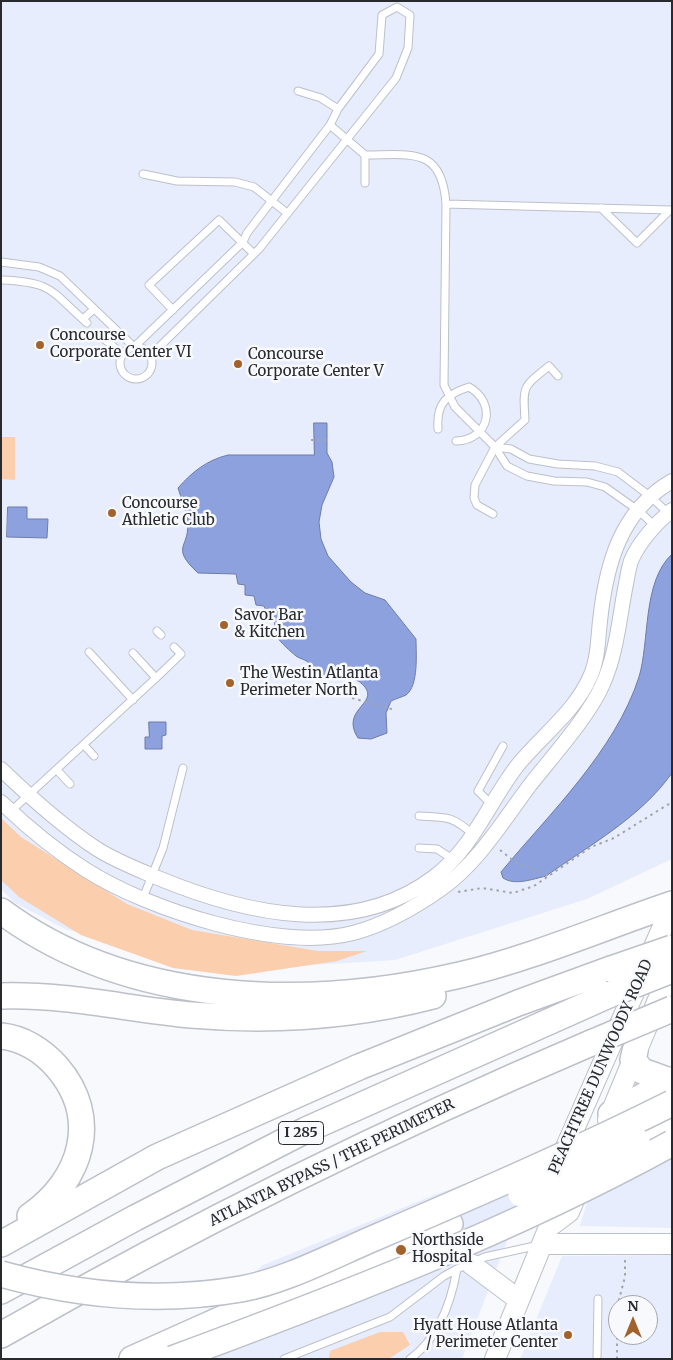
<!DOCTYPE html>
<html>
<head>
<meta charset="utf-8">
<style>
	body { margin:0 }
	#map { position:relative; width:673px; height:1360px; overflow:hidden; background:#f8f9fd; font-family:Merriweather,serif }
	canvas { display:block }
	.frame { position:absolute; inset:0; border:2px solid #292a2e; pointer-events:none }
	.north { position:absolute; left:608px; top:1295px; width:50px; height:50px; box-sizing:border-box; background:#f8f9fd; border:1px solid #a5a6aa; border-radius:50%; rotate:0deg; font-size:14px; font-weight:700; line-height:20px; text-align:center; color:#292a2e }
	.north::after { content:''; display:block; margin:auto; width:18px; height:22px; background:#a2622b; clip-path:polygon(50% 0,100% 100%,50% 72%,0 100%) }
</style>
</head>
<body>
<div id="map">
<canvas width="673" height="1360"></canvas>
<div class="frame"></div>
<div class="north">N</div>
</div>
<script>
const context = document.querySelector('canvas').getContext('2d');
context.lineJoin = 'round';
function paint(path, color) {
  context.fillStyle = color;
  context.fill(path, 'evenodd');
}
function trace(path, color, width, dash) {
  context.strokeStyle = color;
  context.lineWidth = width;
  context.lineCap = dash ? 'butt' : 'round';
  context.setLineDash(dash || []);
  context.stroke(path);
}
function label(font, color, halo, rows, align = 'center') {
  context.font = font + ' Merriweather,serif';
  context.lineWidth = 5;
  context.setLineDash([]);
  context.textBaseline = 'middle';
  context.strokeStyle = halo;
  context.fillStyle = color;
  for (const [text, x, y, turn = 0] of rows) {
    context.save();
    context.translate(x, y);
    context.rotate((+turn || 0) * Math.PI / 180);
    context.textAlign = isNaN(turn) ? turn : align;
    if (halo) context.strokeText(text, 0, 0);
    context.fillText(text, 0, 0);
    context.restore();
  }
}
const built = new Path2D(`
	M1,1H672V859L587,899L395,960L279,967L67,930L15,903L1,889Z
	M672,1111V1228L580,1226L606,1139Z
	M545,1155L509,1236L462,1359H146L263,1265L434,1195Z
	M672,1255V1359H520L562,1256ZM618,1305H648V1335H618Z`);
const green = new Path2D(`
	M1,437H15V480L1,479Z
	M1,818L21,837L127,904L192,930L318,951H367L337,961L236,976L173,968L81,935L19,897L1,880Z
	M380,1332H403L410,1345L390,1358H329L330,1351Z`);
const water = new Path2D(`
	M314,423H327V453L332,462L334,477L322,505L319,522L321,539L328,556L351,582L365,593L385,600L416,639C416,652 419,686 406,695C402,697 395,699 391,701L386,713L387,733L371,739L358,738C340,710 378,704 365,687C351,670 333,682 321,678C315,676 314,667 309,663C305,659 300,659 296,656C290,651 281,643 277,637C274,632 276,626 274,622C270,615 266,614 264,606L256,605L254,596L245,595V585L238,584L236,574L198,573C168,545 192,548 187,519C186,509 181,498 178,488C192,472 207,460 228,455H314Z
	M8,507H27V519H48L47,538L7,537Z
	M672,554V773C641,817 590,845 546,876C533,879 515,886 503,878L501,872C550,813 615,751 639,677C650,640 642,582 672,554Z
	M149,722H166V735L162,736V749H145V737H149Z`);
const path = new Path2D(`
	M311,440H330
	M352,698L395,710
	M500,850L515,862L550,876
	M458,892L482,888L513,893L534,886L591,847L614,838L672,802
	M617,1359V1307L625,1277V1260`);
const lane = new Path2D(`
	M298,91L321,98L338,109
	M330,125L365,155C411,155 442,146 446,204C521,206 595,208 670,210L637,243L601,208
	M365,155V183
	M143,174L177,181L235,182L254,187L287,213
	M446,204L444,385L455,407L495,447L507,466L527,476L554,481L587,482L605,487L639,511L655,526
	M1,262L39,267L60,276L134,347L243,242L247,233L330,125L338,109L379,54L382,15L397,7L410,15L408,48L396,78L259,249L150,356
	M1,280C54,282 50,291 87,323
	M173,310L149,285L219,220L254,254
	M83,319L94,309
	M102,337L122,354
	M120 363a16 16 0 1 1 32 0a16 16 0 1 1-32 0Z
	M438,429C436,403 447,394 469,387C497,403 490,440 456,441
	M495,447L511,449L529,459L558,464L595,466L618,472L651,497L668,513
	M493,514L477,505L474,498L475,485L495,447L525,420C523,385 522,388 549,366L558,376
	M157,631L161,635
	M89,652L133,700
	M133,653L156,678L181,654L174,647
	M84,745L94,756
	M57,770L70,784
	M492,805L478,791L503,746
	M11,811L156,678
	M419,816C448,817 452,816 474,835
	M419,848L437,849L454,860
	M143,898L163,848L183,768
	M284,1359L390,1317L444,1276L457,1269L485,1257L539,1245
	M410,1359C439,1338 451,1303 457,1269
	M597,1359L598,1299`);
const street = new Path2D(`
	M1,769C31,798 62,826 97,849C116,861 137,869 158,878C245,914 352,939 434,877C473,848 488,804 517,766C540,737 575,712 590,677C598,660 598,639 600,621C606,565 620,511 672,481
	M1,802C27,827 56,851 86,870C149,910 279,952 353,933C384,925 414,908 441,889C478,863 503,821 530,785C552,757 588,717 602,686C616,656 619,621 625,589C627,580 628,570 631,561C639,542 656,523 672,510`);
const secondary = new Path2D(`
	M608,1120L672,966
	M559,1163L672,906
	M543,1244H672
	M471,1264L519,1300
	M495,1359L549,1227L569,1212L581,1184`);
const highway = new Path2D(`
	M1,911C130,1007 309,1010 460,975C532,958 601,928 672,904
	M1,996C66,994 127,1009 191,1015C273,1022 352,1017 433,996
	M1,1036C23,1038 43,1051 57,1067C101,1118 82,1180 30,1216
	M635,1051L633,1060L642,1071L670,1081
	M611,1114L672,1080
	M637,1141L672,1123
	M1,1244L157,1157L359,1067L518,1003L611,969
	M1,1291L135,1218L306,1130L611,994
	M1,1335C192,1226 389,1129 591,1043
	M132,1359L300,1284L450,1224`);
const highwayBridge = new Path2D(`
	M611,969L672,948
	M611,994L672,970
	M591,1043L672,1009
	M521,1194L637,1141
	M1,1274C80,1296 160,1303 241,1289C286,1281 336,1254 379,1236C477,1194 576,1151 672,1103
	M172,1359C342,1296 512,1231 672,1143`);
const markers = [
	[40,345,5,"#a2622b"],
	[238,364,5,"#a2622b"],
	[112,513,5,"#a2622b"],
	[224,625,5,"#a2622b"],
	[230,683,5,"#a2622b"],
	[401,1250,6,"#a2622b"],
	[568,1335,5,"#a2622b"]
];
const shields = [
	[301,1133,45]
];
const shieldNames = [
	["I 285",301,1133]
];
const poiNames = [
	["Concourse",50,336],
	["Corporate Center VI",50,353],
	["Concourse",248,355],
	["Corporate Center V",248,372],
	["Concourse",122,504],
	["Athletic Club",122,521],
	["Savor Bar",234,616],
	["& Kitchen",234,633],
	["The Westin Atlanta",240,674],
	["Perimeter North",240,691],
	["Northside",412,1241],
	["Hospital",412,1258],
	["Hyatt House Atlanta",558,1326,"right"],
	["/ Perimeter Center",558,1343,"right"]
];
const streetNames = [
	["PEACHTREE DUNWOODY ROAD",601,1067,-66],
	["ATLANTA BYPASS / THE PERIMETER",332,1163,-26]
];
paint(built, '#e7edfd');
paint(green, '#fbcead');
paint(water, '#8ca1dd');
trace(water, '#6e7da8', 1);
trace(lane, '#bdc0c9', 9);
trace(street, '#bdc0c9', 16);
trace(secondary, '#bdc0c9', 22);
trace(highway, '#bdc0c9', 28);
trace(path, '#a4a5a9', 2, [2.5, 4]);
trace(lane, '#fff', 7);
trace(street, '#fff', 14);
trace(secondary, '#fff', 20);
trace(highway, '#fff', 25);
trace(highwayBridge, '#bdc0c9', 28, []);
trace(highwayBridge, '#fff', 25);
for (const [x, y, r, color] of markers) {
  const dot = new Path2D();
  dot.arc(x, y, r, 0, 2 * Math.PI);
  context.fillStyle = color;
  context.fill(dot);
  trace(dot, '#f8f9fd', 2);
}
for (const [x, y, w] of shields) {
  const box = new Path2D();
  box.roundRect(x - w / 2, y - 11.5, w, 23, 4);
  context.fillStyle = '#f8f9fd';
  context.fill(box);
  trace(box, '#292a2e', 1);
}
label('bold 14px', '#292a2e', null, shieldNames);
label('15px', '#292a2e', '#f8f9fd', poiNames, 'left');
label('15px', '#292a2e', '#f8f9fd', streetNames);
</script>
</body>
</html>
